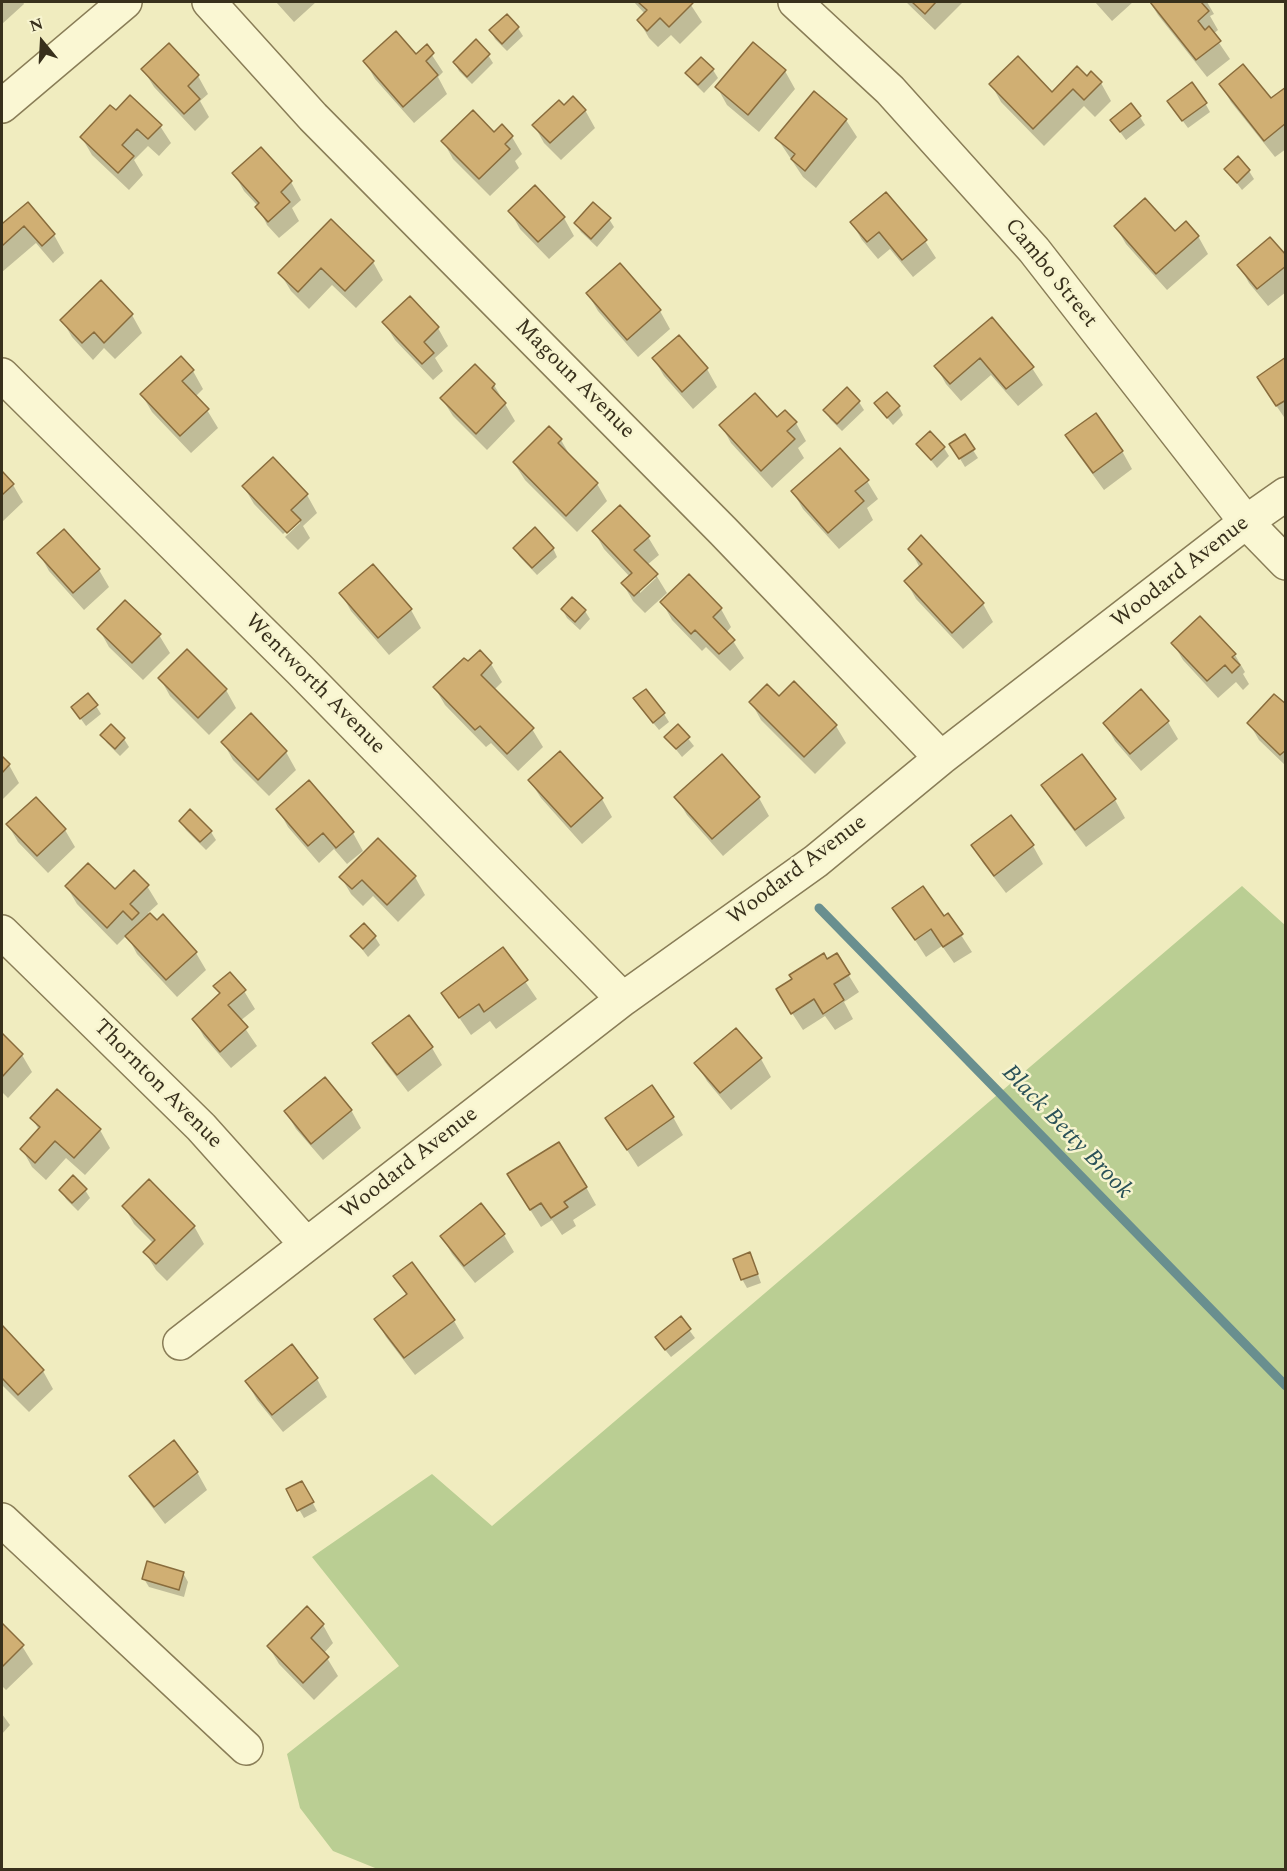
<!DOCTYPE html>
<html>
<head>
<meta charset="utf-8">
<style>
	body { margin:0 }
	#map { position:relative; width:1287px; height:1871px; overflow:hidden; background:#f0ecbf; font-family:Spectral,serif }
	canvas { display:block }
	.frame { position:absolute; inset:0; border:3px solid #38301c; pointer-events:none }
	.north { position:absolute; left:12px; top:12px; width:60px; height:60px; -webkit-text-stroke:4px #f7f4cf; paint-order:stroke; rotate:342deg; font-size:16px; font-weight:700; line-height:24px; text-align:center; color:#38301c }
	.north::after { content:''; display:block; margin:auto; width:21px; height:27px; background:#38301c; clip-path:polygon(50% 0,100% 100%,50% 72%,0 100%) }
</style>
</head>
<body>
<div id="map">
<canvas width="1287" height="1871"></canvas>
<div class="frame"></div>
<div class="north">N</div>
</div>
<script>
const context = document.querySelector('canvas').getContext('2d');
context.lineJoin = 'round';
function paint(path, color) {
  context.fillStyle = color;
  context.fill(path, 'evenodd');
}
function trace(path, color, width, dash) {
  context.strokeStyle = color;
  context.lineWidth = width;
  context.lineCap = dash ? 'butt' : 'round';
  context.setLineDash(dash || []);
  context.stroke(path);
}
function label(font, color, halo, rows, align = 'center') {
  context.font = font + ' Spectral,serif';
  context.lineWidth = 5;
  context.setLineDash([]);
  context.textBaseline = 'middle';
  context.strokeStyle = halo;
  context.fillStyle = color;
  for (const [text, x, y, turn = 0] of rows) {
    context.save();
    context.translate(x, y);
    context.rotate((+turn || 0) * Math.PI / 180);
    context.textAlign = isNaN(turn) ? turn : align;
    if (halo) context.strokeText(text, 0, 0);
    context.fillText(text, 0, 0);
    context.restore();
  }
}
const green = new Path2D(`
	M1242,886L1286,926L1285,1869L380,1870L333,1851L300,1808L287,1754L399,1666L312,1557L432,1474L492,1526Z`);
const shadow = new Path2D(`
	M2,2H23L24,4L2,24Z
	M276,2H316L294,22Z
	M634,2H689L702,22L680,44L671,35L658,47L649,38L639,21L645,14Z
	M906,2H963L935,30Z
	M1095,2H1133L1112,21Z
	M1150,2H1207L1214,14L1210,16L1218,30L1213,34L1230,59L1207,77L1158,15Z
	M518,28L523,36L507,51L495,39L491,31Z
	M426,46L443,72L438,77L447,94L414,123L375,79L365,61L416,56Z
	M488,55L493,63L472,84L459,71L455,63Z
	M143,69L198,76L208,94L200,101L209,117L195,131L154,87Z
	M713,70L718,78L704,93L692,81L687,73Z
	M785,71L795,89L759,132L727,105L717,87Z
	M1087,78L1101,83L1111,101L1095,117L1084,106L1044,146L1001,102L991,84L1052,94Z
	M1221,85L1270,100L1286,90V149L1275,157L1231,102Z
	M1205,103L1210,112L1188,128L1174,109Z
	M564,107L585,110L595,128L561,160L544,143L534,125Z
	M116,112L160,126L171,143L159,156L148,146L134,160L143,175L129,190L92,155L82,138Z
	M1140,117L1145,125L1126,140L1112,121Z
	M846,120L857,137L816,188L803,177L777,138Z
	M494,134L512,137L522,154L515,161L519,168L490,196L453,159L443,141Z
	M1226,169L1249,171L1254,179L1242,190Z
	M234,173L291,182L301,200L292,208L299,221L279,238L267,225L258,206L244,191Z
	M28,204L54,235L64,253L53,263L36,243L2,272V224L3,226Z
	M510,211L564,218L574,236L549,259L520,229Z
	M609,219L614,227L597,247L581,232L576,224Z
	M331,221L373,262L383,280L356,308L332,285L309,309L291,291L280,273Z
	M852,223L925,241L936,258L913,277L890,249L878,259L862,240Z
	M1116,227L1198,236L1208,254L1167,290L1126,244Z
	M1286,257V292L1268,306L1249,283L1239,265Z
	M620,266L660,311L670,329L638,357L598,311L588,294Z
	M101,282L132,315L142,333L115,359L104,348L93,360L72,337L62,320Z
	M410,298L438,328L448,346L435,358L443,371L433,380L395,340L384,322Z
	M991,319L1032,368L1043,385L1018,406L991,375L961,401L946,384L936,366Z
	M678,337L707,369L717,387L693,409L664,376L654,359Z
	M1286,359V420L1269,395Z
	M475,366L494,385L515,421L487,450L453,416L442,399Z
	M193,371L203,389L195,397L207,410L218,428L191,453L152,412L142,395Z
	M859,402L864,410L842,431L830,419L825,410Z
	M876,404L899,407L903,415L893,425Z
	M785,412L796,423L806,441L798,448L804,458L772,488L731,443L721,425L777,419Z
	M964,436L978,458L965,467L951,444Z
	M1067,436L1122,451L1132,469L1104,490L1077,453Z
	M561,440L572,459L597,484L607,501L577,532L525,480L514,463Z
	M918,444L944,448L949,456L937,468Z
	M273,459L307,495L317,513L303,526L310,538L298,550L285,537L300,523V519L283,534L254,504L244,487Z
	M2,473L13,485L23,502L2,522Z
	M867,481L878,499L867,508L873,520L839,549L803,509L793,492Z
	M594,531L648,537L659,555L647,565L656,575L667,593L645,613L633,601L623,584L630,577L604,549ZM654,576L656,578L640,593V589Z
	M515,548H553L557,557L537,575L519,556Z
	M910,549L983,604L993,622L963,649L916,599L906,581L920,568Z
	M39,553L99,570L109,587L84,610L49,571Z
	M689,576L721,609L731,627L726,633L733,641L744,658L730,671L706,647L702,651L672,620L662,602Z
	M341,593L411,610L421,628L389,655L351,611Z
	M562,609L585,611L590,619L580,630L567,618Z
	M1200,618L1235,655L1245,672L1243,674L1249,684L1243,690L1236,682L1218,698L1183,660L1173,643Z
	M99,629L159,635L170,653L143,680L109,647Z
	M187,651L226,690L236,708L209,735L170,696L160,678Z
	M480,652L491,664L502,682L494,690L532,729L543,747L518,771L491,743L486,747L445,705L435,688Z
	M779,698L836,726L846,743L815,774L761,720L751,702Z
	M96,706L101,714L86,726L73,708Z
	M640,707L664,714L669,722L659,730Z
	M1286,707V766L1259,740L1249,723Z
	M251,715L286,752L296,770L269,796L233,760L223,742Z
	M1168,722L1178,739L1141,771L1115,741L1105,723Z
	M111,726L124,739L129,747L120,756L107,743L102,735Z
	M678,726L694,746L682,757L666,737Z
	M2,758L9,765L19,783L2,800Z
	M530,781L602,799L612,817L582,844L541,798Z
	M1043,785L1115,800L1125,818L1086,847L1053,803Z
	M676,797L759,798L769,816L723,856L687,815Z
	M278,809L353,833L363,851L347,864L334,849L319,863L288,827Z
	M1011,817L1033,846L1043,864L1006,893L983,863L973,846Z
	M181,822L211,832L216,840L206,850L186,830Z
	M8,825L65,830L75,847L48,873L18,842Z
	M378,840L415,877L425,895L398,922L373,896L363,906L351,894L341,877Z
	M147,886L158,904L148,913L157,922L196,953L206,970L177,997L137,954L127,935L117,945L77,904L67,887L115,891Z
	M894,908L943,918L961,935L972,952L954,963L942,946L926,957Z
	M352,936L375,937L380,945L368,957Z
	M503,949L537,999L496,1029L490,1021L471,1035L443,994Z
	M836,955L859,992L844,1002L853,1019L835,1030L825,1016L803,1030L788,1007L827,961Z
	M215,986L244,991L255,1009L240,1021L257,1046L231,1068L204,1037L194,1019L221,995Z
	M736,1030L761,1059L771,1077L731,1110L707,1081L696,1063Z
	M2,1036L22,1055L32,1072L8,1098L2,1092Z
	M374,1044L432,1048L442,1065L408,1092L385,1062Z
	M351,1110L361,1128L323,1160L296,1129L286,1112Z
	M673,1117L683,1135L638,1167L607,1119Z
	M32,1118L100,1130L110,1148L85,1175L66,1158L46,1180L32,1167L22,1149L39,1130Z
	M586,1187L596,1205L573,1220L576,1226L562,1235L552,1220L541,1227L519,1192Z
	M61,1190H85L90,1198L78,1211L66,1199Z
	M124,1206L194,1226L204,1244L167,1281L156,1270L145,1252L154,1244L134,1224Z
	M504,1235L514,1252L475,1283L452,1254L442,1237Z
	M754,1263L761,1283L747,1288L742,1279Z
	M395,1276L454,1321L464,1338L415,1375L386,1337L376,1319L407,1296Z
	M681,1319L695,1338L671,1357L662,1346Z
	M2,1328L43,1371L53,1389L29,1412L2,1385Z
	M291,1346L317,1379L327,1397L283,1432L257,1400L247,1382Z
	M197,1472L207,1490L165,1524L142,1494L131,1476Z
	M302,1483L317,1511L304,1518L288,1490Z
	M183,1573L188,1582L184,1597L149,1587L144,1579Z
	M307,1609L323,1625L333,1643L324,1653L338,1676L314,1700L279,1664L269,1647Z
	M2,1625L22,1646L33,1664L6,1690L2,1686Z
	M2,1714L10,1725L2,1734Z`);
const stream = new Path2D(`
	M819,908L1286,1386`);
const building = new Path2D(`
	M638,2H691L693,3L669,27L660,18L647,31L637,20L647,10Z
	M912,2H936L925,14Z
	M1150,2H1201L1209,11L1198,21L1205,30L1209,26L1221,41L1196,60Z
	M507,14L519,27L502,44L489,30Z
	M396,31L416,54L427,44L434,53L426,61L438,75L403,107L363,61Z
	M476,39L490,54L467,77L453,62Z
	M753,42L786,70L748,115L715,87Z
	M169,43L199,75L188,86L200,99L184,114L141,69Z
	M1018,56L1052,92L1077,66L1087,76L1091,71L1102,82L1084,100L1073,89L1033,129L989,84Z
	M701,57L714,69L698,85L685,73Z
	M1243,64L1271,98L1286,87V123L1264,141L1219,84Z
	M1192,82L1207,103L1182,121L1167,101Z
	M814,91L847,119L805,171L791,159L795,154L775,138Z
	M130,95L162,125L148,139L137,129L122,145L134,156L118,173L80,137L110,105L116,110Z
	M573,96L586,110L550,143L532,125L559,100L564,105Z
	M1131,103L1141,116L1120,132L1110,120Z
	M473,110L494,132L502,124L513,136L505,144L510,149L479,179L441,141Z
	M261,147L292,181L281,192L290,202L268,222L255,207L259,203L232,173Z
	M1238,156L1250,170L1237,183L1224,169Z
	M535,185L565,217L538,242L508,211Z
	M886,192L927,240L902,260L879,232L867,242L850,222Z
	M1145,198L1175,231L1186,221L1199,236L1156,274L1114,226Z
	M28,202L55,234L42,246L24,226L2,246V222L3,223Z
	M593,202L611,218L591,239L574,223Z
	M331,219L374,261L345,291L321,268L298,292L278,273Z
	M1270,237L1286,255V266L1257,289L1237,265Z
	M620,263L661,310L627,340L586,293Z
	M101,280L133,314L104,343L94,332L82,343L60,320Z
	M410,296L439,327L424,342L434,353L422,364L382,322Z
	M992,317L1034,367L1006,389L980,358L950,384L934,366Z
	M679,335L708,368L682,392L652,358Z
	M181,356L194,370L182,381L209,409L180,436L140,394Z
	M1286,357V400L1276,406L1257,377Z
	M475,364L495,384L492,388L506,403L476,434L440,398Z
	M847,387L860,401L837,424L823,410Z
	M887,392L900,406L887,418L874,403Z
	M755,393L777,417L785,410L797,422L787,431L795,439L761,471L719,425Z
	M1096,413L1123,451L1093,473L1065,435Z
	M549,426L562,439L558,443L598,483L566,516L513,462Z
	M930,431L945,447L931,460L916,444Z
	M965,434L975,449L959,459L949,444Z
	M840,448L869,480L855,491L864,501L828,533L791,491Z
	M273,457L308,494L291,510L301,520L287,533L242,486Z
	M2,471L14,484L2,495Z
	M620,505L650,536L634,550L658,574L634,596L621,583L632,573L592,531Z
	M535,527L554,548L532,568L513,548Z
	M64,529L100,569L73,593L37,553Z
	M921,535L984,603L952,633L904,581L922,564L908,549Z
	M373,564L412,609L378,638L339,593Z
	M689,574L722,608L713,617L735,640L719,654L695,630L691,634L660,602Z
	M572,597L586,610L575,622L561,609Z
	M125,600L161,634L132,663L97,629Z
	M1200,616L1236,654L1232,657L1240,665L1232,673L1225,665L1207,681L1171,643Z
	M187,649L227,689L198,718L158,678Z
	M480,650L492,663L481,675L534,728L507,754L480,726L475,730L433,687L464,658L468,661Z
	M794,681L837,725L804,757L749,702L767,684L779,696Z
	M646,689L665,713L653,723L633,698Z
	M1141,689L1169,721L1130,754L1103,723Z
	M88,693L98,705L80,719L71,707Z
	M1274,694L1286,704V750L1280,755L1247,723Z
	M251,713L287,751L258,780L221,742Z
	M111,724L125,738L115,749L100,735Z
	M678,724L690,737L676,749L664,737Z
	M560,751L603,798L571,827L528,780Z
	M722,754L760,797L712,839L674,797Z
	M1082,754L1116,799L1075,830L1041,785Z
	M2,756L10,764L2,773Z
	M309,780L354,832L336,848L323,833L308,846L276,809Z
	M36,797L66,829L37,856L6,824Z
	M190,809L212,831L200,842L179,821Z
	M1011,815L1034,845L994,876L971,845Z
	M378,838L416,876L387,905L362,880L352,889L339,877Z
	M88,863L115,889L134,870L149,885L130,904L139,913L132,920L123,911L107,928L65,886Z
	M923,886L944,916L948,913L963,934L943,947L931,929L915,940L892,908Z
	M150,913L157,920L163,914L197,952L166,980L125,936Z
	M364,923L376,936L363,949L350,936Z
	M503,947L528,980L484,1012L479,1004L459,1018L441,993Z
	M824,953L827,959L837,953L850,974L834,984L844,1000L823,1014L814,999L791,1014L776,989L792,979L789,975Z
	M230,972L246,990L228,1005L248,1027L220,1052L192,1019L220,993L213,986Z
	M409,1015L433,1047L397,1075L372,1043Z
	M736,1028L762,1058L720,1093L694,1063Z
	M2,1033L23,1054L2,1077Z
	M325,1077L352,1110L311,1144L284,1111Z
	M652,1085L674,1117L627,1150L605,1118Z
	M57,1089L101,1129L74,1158L55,1141L35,1163L20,1149L40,1127L30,1118Z
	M559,1142L587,1187L564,1202L568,1207L551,1218L541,1203L530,1210L507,1174Z
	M73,1175L87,1189L72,1203L59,1190Z
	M149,1179L195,1226L156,1264L143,1252L155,1240L122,1206Z
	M481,1203L505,1234L464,1266L440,1236Z
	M750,1252L758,1274L741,1280L733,1259Z
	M412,1262L455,1320L404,1358L374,1319L407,1294L393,1276Z
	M681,1316L691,1329L665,1350L655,1337Z
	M2,1325L44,1370L18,1395L2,1378Z
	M292,1344L318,1378L272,1415L245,1381Z
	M174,1440L198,1472L154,1507L129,1476Z
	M302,1481L314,1502L297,1511L286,1489Z
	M147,1561L184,1572L179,1590L142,1579Z
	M307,1606L324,1624L311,1638L329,1657L303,1683L267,1646Z
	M2,1623L24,1645L2,1667Z`);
const minor = new Path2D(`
	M209,2L313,117L723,531L941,758
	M795,2L890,90L1034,250L1246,522L1286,563
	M2,106L125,2
	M2,375L300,670L623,999
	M2,932L201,1127L306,1244
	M180,1343L623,999L816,861L941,758L1246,522L1286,494
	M2,1520L246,1748`);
const streetNames = [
	["Cambo Street",1050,274,51],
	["Magoun Avenue",574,380,45],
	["Woodard Avenue",1181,573,-38],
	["Wentworth Avenue",314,685,45],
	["Woodard Avenue",798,871,-37],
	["Thornton Avenue",157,1085,45],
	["Woodard Avenue",410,1164,-38]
];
const waterNames = [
	["Black Betty Brook",1066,1133,46]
];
paint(green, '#bace93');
paint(shadow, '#0003');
trace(stream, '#698f8f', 9);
paint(building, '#d0af73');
trace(building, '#896c3c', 1.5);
trace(minor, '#897d57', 36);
trace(minor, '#faf7d3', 33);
label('22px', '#38301c', '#f7f4cf', streetNames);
label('italic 24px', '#2a5158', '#f7f4cf', waterNames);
</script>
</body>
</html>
